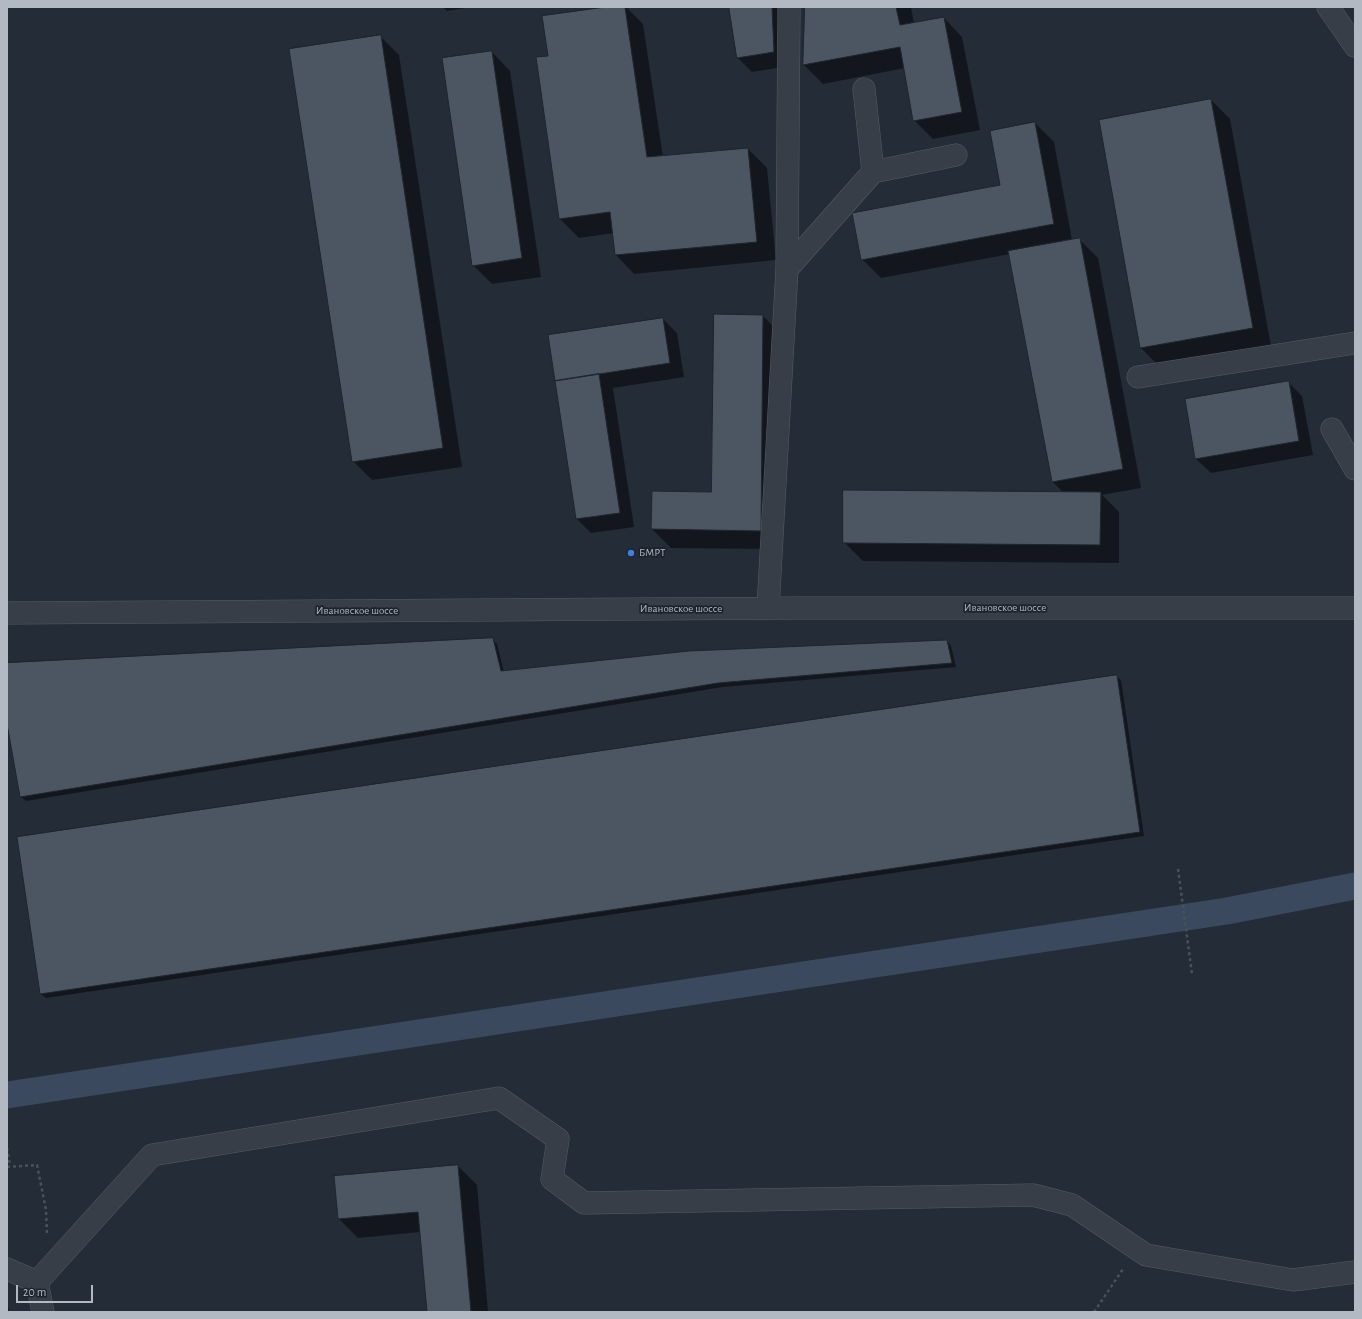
<!DOCTYPE html>
<html>
<head>
<meta charset="utf-8">
<style>
	body { margin:0 }
	#map { position:relative; width:1362px; height:1319px; overflow:hidden; background:#242c37; font-family:"Alegreya Sans",sans-serif }
	canvas { display:block }
	.frame { position:absolute; inset:0; border:8px solid #b2b9c3; pointer-events:none }
	.scale { position:absolute; left:16px; top:1285px; width:77px; height:18px; box-sizing:border-box; border:2px solid #b2b9c3; border-top:0; padding-left:5px; font-size:12px; line-height:14px; white-space:nowrap; color:#b2b9c3; -webkit-text-stroke:3px #1c232c; paint-order:stroke }
</style>
</head>
<body>
<div id="map">
<canvas width="1362" height="1319"></canvas>
<div class="frame"></div>
<div class="scale">20 m</div>
</div>
<script>
const context = document.querySelector('canvas').getContext('2d');
context.lineJoin = 'round';
function paint(path, color) {
  context.fillStyle = color;
  context.fill(path, 'evenodd');
}
function trace(path, color, width, dash) {
  context.strokeStyle = color;
  context.lineWidth = width;
  context.lineCap = dash ? 'butt' : 'round';
  context.setLineDash(dash || []);
  context.stroke(path);
}
function label(font, color, halo, rows, align = 'center') {
  context.font = font + ' "Alegreya Sans",sans-serif';
  context.lineWidth = 3.5;
  context.setLineDash([]);
  context.textBaseline = 'middle';
  context.strokeStyle = halo;
  context.fillStyle = color;
  for (const [text, x, y, turn = 0] of rows) {
    context.save();
    context.translate(x, y);
    context.rotate((+turn || 0) * Math.PI / 180);
    context.textAlign = isNaN(turn) ? turn : align;
    if (halo) context.strokeText(text, 0, 0);
    context.fillText(text, 0, 0);
    context.restore();
  }
}
const shadow = new Path2D(`
	M443,7H471L447,11Z
	M613,7H626L643,24L663,157L748,149L767,168L776,260L634,274L616,255L613,233L579,238L560,219L549,57Z
	M730,7H785L788,66L752,72L738,58Z
	M806,7H911L914,24L944,18L962,37L980,130L933,139L914,120L905,68L823,84L804,65Z
	M380,36L399,55L462,467L372,480L353,461Z
	M492,52L510,71L541,277L492,284L473,265Z
	M1211,100L1230,119L1271,346L1160,367L1141,348L1100,121Z
	M1035,123L1054,142L1072,240L1079,239L1098,258L1141,488L1102,495L1119,512V563L863,561L844,542L1064,493L1053,482L1010,254L881,278L862,259L1002,186Z
	M763,316L782,335L779,549L671,548L652,529L653,492L712,493Z
	M663,319L677,333L684,377L613,388L634,527L591,533L577,519L549,336Z
	M1288,382L1302,396L1313,455L1211,473L1196,459L1186,400Z
	M492,639L497,644L504,672L947,641L951,646L956,667L723,687L26,801L21,797L7,718V664Z
	M1116,676L1121,680L1144,836L46,998L41,994L18,838Z
	M458,1166L477,1185L488,1312H428L420,1232L358,1238L339,1219Z
	M7,1300L9,1312H7Z`);
const canal = new Path2D(`
	M7,1095L1227,911L1355,886`);
const building = new Path2D(`
	M606,7H625L647,157L748,148L757,242L615,255L610,212L559,219L536,57L548,56L542,16Z
	M729,7H772L774,52L737,58Z
	M805,7H896L900,25L944,17L962,112L913,121L900,47L803,65Z
	M381,35L443,448L352,462L289,49Z
	M492,51L522,258L472,266L442,58Z
	M1211,99L1253,328L1140,348L1099,120Z
	M1035,122L1054,224L861,260L852,213L1000,185L990,131Z
	M1080,238L1123,469L1052,482L1008,251Z
	M714,314L763,315L761,531L651,529L652,491L711,492Z
	M663,318L670,363L555,381L548,335Z
	M599,374L620,513L576,519L555,381Z
	M1289,381L1299,441L1195,459L1185,399Z
	M843,490L1101,492L1100,545L843,543Z
	M493,638L501,671L689,651L947,640L952,663L718,683L20,797L7,724V663Z
	M1117,675L1140,832L40,994L17,837Z
	M458,1165L471,1312H427L418,1212L338,1219L334,1176Z`);
const path = new Path2D(`
	M1178,869L1192,974
	M7,1148L10,1166
	M7,1167L37,1165L46,1210L47,1233
	M1094,1312L1123,1269`);
const minor = new Path2D(`
	M1328,7L1355,46
	M873,172L956,155
	M787,269L873,172L864,89
	M1138,377L1355,343
	M1332,429L1355,469
	M768,608L787,269L789,7
	M7,613L799,608H1355
	M7,1269L37,1282
	M37,1282L152,1155L499,1098L558,1139L552,1179L584,1203L1033,1195L1072,1205L1146,1255L1293,1280L1355,1272
	M37,1282L43,1312`);
const markers = [
	[631,553,4,"#3f7fe0"]
];
const poiNames = [
	["БМРТ",639,553]
];
const streetNames = [
	["Ивановское шоссе",1005,608],
	["Ивановское шоссе",681,609],
	["Ивановское шоссе",357,611]
];
paint(shadow, '#0007');
trace(canal, '#3b495e', 27);
paint(building, '#4c5662');
trace(building, '#1e252e', 1);
trace(minor, '#555c65', 23);
trace(path, '#455557', 2.5, [3, 3]);
trace(minor, '#373e47', 22);
for (const [x, y, r, color] of markers) {
  const dot = new Path2D();
  dot.arc(x, y, r, 0, 2 * Math.PI);
  context.fillStyle = color;
  context.fill(dot);
  trace(dot, '#1c232c', 1.5);
}
label('11px', '#b2b9c3', '#1c232c', poiNames, 'left');
label('11px', '#b2b9c3', '#1c232c', streetNames);
</script>
</body>
</html>
